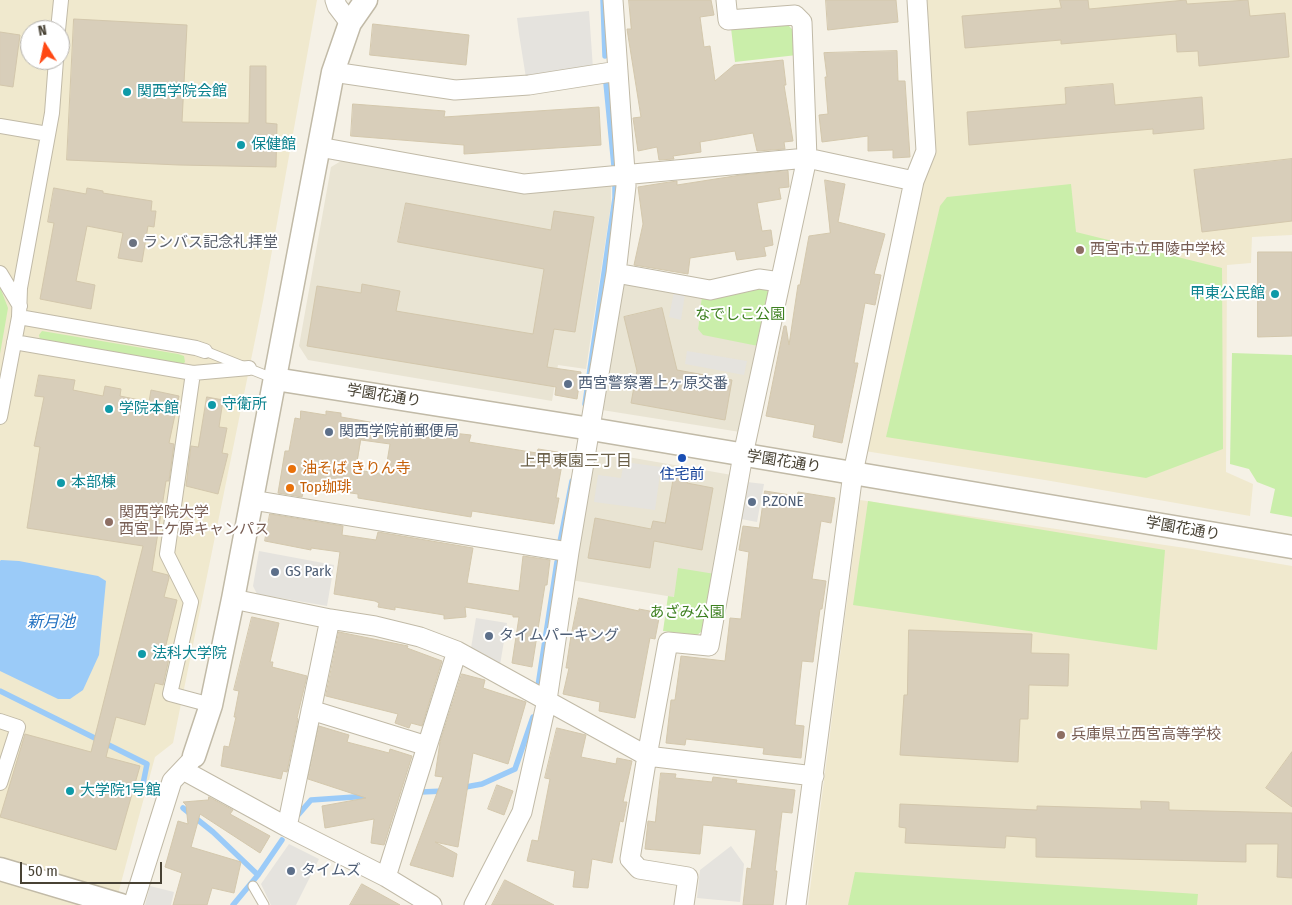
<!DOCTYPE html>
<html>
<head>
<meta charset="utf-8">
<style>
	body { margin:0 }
	#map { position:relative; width:1292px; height:905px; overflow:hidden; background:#f5f1e6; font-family:"Fira Sans Condensed",sans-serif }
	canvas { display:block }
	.north { position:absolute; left:20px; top:20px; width:50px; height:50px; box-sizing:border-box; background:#fff; border:1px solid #b6b3ae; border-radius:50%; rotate:350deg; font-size:14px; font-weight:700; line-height:20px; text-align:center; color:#484234 }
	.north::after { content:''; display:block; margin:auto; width:18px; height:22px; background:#ff4813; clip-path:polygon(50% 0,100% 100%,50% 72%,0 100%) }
	.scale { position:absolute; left:20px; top:862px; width:142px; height:22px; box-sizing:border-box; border:2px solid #484234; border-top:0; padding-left:6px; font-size:15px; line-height:18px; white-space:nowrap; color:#484234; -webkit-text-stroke:4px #fff; paint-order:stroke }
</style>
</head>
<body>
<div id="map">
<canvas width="1292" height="905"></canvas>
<div class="north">N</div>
<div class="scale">50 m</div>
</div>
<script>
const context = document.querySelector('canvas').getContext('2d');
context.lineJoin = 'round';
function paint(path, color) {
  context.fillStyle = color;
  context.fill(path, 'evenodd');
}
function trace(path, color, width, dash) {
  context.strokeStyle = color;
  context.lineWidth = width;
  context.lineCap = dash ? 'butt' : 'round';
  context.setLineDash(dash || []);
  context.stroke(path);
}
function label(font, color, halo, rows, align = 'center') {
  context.font = font + ' "Fira Sans Condensed","Noto Sans JP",sans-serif';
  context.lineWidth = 4;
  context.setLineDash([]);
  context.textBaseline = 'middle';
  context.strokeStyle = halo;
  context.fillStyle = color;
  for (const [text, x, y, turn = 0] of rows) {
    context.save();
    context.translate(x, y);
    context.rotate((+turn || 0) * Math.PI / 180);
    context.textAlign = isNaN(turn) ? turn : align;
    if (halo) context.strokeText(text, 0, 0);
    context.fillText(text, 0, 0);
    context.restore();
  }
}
const residential = new Path2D(`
	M341,161L524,192L611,183V205L586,369L558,365L552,401L308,360L299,346L331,167Z
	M623,281L702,295L698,329L758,346L740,432L602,410Z
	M593,451L732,475L715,574L673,597L571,580Z`);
const education = new Path2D(`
	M0,0H317L263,301L173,743L155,757L115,905H0ZM30,30H60V60H30Z
	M926,0H1292V235L1252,237L1251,263L1227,265L1226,472L1253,484L1250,516L1051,481L865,451L923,182Z
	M860,500L1192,549L1292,566V905H808Z`);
const green = new Path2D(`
	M785,22L794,31L797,55L735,62L731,28Z
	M1071,184L1076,232L1222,268L1223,449L1146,478L886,437L940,206L947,197Z
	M757,285L771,289L758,346L703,335L698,329L702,295Z
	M0,287L8,308L0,354Z
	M42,331L178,354L184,356L185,362L182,365L40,340L39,335Z
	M1232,353L1292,355V517L1270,513L1275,489L1257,482L1249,469L1230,464Z
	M868,501L1165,550L1157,650L853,605Z
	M678,568L715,574L705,629L697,635L663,631L668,596L674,597Z
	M855,872L1198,894L1197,905H848Z`);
const parking = new Path2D(`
	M589,11L593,69L526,78L519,34L517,18Z
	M674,292L685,294L681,320L669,317Z
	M687,351L747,361L744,375L685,364Z
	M624,462L661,467L655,510L594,502L598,475L621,478Z
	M747,482L764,484L757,522L741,519Z
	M259,551L334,565L327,606L257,594L253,586Z
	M476,618L507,623L500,665L471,648Z
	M289,844L319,859L296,905H271L261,884Z
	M731,846L744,864L740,902L697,898L700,870Z
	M150,886L174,892L171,905H145Z`);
const water = new Path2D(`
	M1,560L19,561L98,576L106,581L99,655L83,690L70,699H58L0,671V561Z`);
const stream = new Path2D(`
	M603,0L605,56
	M606,83L614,166
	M585,404L615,198V185
	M560,542L572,481
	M538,686L557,562
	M0,691L147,764L143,784L150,789
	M460,788L482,784L515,769L533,717
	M421,792L444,791
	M183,808L213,832L258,875L282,840
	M298,815L311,800L369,796
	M233,905L258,875`);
const building = new Path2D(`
	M629,0H711L714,15L700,17L704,47L710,46L715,81L734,65L783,60L786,85H784L793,141L784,142L785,149L757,151L753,133L700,142L701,152L673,156L674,159L659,160L657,147L638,151L633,118L641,117L627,29H631Z
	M826,0H896L898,22L828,30Z
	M1060,0H1088L1089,9L1186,0L1187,4L1248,0L1250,16L1285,13L1289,57L1199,66L1198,51L1177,52L1176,34L1061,44V40L965,48L962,16L1061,8Z
	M74,19L187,25L182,122L249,123L250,66H266V123L277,124L276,167L179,165L67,160Z
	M373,24L469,35L466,65L370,55Z
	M0,32L20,35L13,87L0,85Z
	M897,51L898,81H905L910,157L893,158V150L868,151V136L822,142L819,115L828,114L825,77H827L824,53Z
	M1113,84L1115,105L1202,97L1204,129L1153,134V129L969,145L967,112L1066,104L1065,88Z
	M353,104L445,111L444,117L599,107L601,145L464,154V145L351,136Z
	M1292,159V221L1202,232L1194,170Z
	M788,171L789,187L779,188L781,199L757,203L762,231L771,230L773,245L764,247L766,256L737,260L735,251L690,258L688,274L634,265L643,224L638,187L663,183L677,181V185L741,175Z
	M825,180L845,184L838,222L885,234L874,274L881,275L875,305L865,303L854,363H858L842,443L813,437L815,425L766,416L784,326H786L789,345L798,285H800L809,236L830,233Z
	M54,188L86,194L87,188L103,191V193L152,201L151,211H156L154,227L148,226L142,262L118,258L123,233L87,226L76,281L95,285L91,309L40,299L54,223L48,222Z
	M406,203L551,230L554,211L594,217L575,332L554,329L547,367L581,372L577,399L555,395L556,387L307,346L317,286L361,293L362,284L400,291L396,311L533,334L544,269L398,242Z
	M1258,252H1292V336L1258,337Z
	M662,308L677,370L732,380L725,420L631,403L637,371L624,317Z
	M39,375L75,380L73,390L103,396L105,386L121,389L120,396L149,402L151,390L179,396L169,443L174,444L169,481H166L152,571L168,575L169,578L164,597L177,600L164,653L170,654L163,685L155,683L145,725L116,717L106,757L140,766L116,850L0,817L25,734L91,752L143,546L27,528L40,447L34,446L44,397L35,396Z
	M207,397L223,400L219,427L227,428L222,453L228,454L218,494L186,486L191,446L198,447Z
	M301,411L326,415V411L341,413V417L393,426L394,423L425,430L471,435L469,442L537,453L538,449L564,453L556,498H559L554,524L472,511L471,517L358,498V494L329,490V492L304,488L302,497L278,493L285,451H289L295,418L300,419ZM361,440L390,444L385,474L356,470Z
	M675,471L689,473L687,483L713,488L702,550L654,541L650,568L588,558L595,518L651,529L653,521L665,523Z
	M765,491L797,496L798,492L835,498L831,523L821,521L812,579L826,581L822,609H820L813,662L802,661L795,725L804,726L801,758L763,754L764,748L686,739L685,745L666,743L671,700H675L681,656L725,661L730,618L741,619L749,552L739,550L743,526L759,528Z
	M270,514L343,526L342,535L376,540L378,532L473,548L467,583L519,591L523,556L550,560L547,585H545L532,667L512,663L519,617H513V615L465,607L466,617L444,619V615L395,607V610L378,607L379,603L375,601L334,594L340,552L311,548V550L265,541Z
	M579,598L639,611V609L660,613L655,639L650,638L635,718L599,711L600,702L563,694L569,668H566L571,636Z
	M252,617L279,623L270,662H273L272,667L307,676L297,718L298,719L287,772L283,771L281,779L221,766L224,746L229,747L236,717H234L239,691L234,690Z
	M909,630L1032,634L1031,653L1069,654L1068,686L1029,685L1028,719H1020L1018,762L900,755L904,695H907Z
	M339,632L408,646L407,648L442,661L422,726L411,723L409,728L395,723L398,714L326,696Z
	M462,674L485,680L483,688L526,702L508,764L473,753L458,847L435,842L457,854L453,877L410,865L443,777L435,776L440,742Z
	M319,726L349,735L347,742L389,753L390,749L412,756L384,845L371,843L374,819L325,828L322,806L366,798L308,779Z
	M557,728L586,735L581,757L616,764L617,758L632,761L623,802H627L623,822L620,821L612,863L592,859L588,888L573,887L575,871L527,861L532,840L538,841L550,779L545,778Z
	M1292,752V807L1266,788Z
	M661,773L676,774L675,778L712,782L713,777L737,780L736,783L795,790L792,813L782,812L775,871H777L773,905H743L747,868L751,869L756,830L703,825L700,854L645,849L648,821L655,822Z
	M497,785L513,791L504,815L488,809Z
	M209,797L233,810L230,814L270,836L260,853L200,814L191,847L241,862L234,893L212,888L207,905H173L182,873L165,867L178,821L188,824L186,805L183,802L208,800Z
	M1141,801L1169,802V810L1292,813V878L1277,877L1278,844H1246V862L1036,857V838L1006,836L1005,848L905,843L906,828L899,827L900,804L1037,810V806L1141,809Z
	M505,880L554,905H492Z
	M362,884L400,905H350Z`);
const service = new Path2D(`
	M205,351L275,379
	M253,886L264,905`);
const pedestrian = new Path2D(`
	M58,30L61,0
	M0,126L48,134
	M0,273L20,306
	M19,317L196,348L205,351
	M14,342L193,373L249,368
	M193,373L167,554L191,602L170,694L211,705
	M0,417L19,317L20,288L52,113L56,60
	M0,721L18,727L0,783`);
const minor = new Path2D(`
	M335,0L337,6L350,23
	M333,72L455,90L529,85L618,71
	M319,147L524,184L807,158L914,181
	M616,273L710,290L759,279L780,282
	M252,500L569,552
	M233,599L330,619L375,626L420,637L457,651L647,756L814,776
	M311,710L427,746
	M183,770L287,827L386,877L432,905
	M287,827L330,619
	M386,877L457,651
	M133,905L172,781L190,762
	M474,905L522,812L547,700L569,552L616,273L626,186L613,0
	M684,905L688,877L639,869L630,859L647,756L668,642L709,646L743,455L807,158L802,22L795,15L728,20L726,0
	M796,905L853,473L914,181L926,151L917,0`);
const tertiary = new Path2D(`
	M275,379L591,429L1292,547
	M194,756L211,705L233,599L333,72L350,23L366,0
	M0,869L121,905`);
const markers = [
	[127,92,5,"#0f9aa8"],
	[241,145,5,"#0f9aa8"],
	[133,243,5,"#6b7280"],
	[1080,250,5,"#8d6e63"],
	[1275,294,5,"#0f9aa8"],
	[568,384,5,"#5c6f8a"],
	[212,405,5,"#0f9aa8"],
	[109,409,5,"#0f9aa8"],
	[329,432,5,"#5c6f8a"],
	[682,458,5,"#1a4fb4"],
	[292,469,5,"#e8710a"],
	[61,483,5,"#0f9aa8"],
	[290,488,5,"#e8710a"],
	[752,502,5,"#5c6f8a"],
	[109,522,5,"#8d6e63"],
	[275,572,5,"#5c6f8a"],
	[489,636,5,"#5c6f8a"],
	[142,654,5,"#0f9aa8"],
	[1061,735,5,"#8d6e63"],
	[70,791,5,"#0f9aa8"],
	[291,871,5,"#5c6f8a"]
];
const cultureNames = [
	["関西学院会館",137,92],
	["保健館",251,145],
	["甲東公民館",1265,294,"right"],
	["守衛所",222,405],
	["学院本館",119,409],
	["本部棟",71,483],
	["法科大学院",152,654],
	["大学院1号館",80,791]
];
const worshipNames = [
	["ランバス記念礼拝堂",143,243]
];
const educationNames = [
	["西宮市立甲陵中学校",1090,250],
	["関西学院大学",119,513],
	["西宮上ケ原キャンパス",119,530],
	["兵庫県立西宮高等学校",1071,735]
];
const parkNames = [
	["なでしこ公園",740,315],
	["あざみ公園",687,613]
];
const serviceNames = [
	["西宮警察署上ヶ原交番",578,384],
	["関西学院前郵便局",339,432],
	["P.ZONE",762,502],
	["GS Park",285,572],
	["タイムパーキング",499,636],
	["タイムズ",301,871]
];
const streetNames = [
	["学園花通り",384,396,9],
	["学園花通り",784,462,9],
	["学園花通り",1183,529,10]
];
const foodNames = [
	["油そば きりん寺",302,469],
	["Top珈琲",300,488]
];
const transitNames = [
	["住宅前",682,475]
];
const neighbourhoodNames = [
	["上甲東園三丁目",576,462]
];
const waterNames = [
	["新月池",51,623]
];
paint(residential, '#e9e4d3');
paint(education, '#f0e9ce');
paint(green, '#caeeaa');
paint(parking, '#e5e3de');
paint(water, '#9bcbf8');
trace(stream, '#9bcbf8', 5.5);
paint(building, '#d8ceba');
trace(building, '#d3c7ac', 1);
trace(service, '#c1baa7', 11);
trace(pedestrian, '#c1baa7', 16);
trace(minor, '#c1baa7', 21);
trace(tertiary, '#c1baa7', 25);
trace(service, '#fff', 9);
trace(pedestrian, '#fff', 14);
trace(minor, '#fff', 19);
trace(tertiary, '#fff', 22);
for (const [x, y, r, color] of markers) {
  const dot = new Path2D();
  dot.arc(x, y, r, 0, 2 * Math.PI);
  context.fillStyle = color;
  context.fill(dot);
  trace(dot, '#fff', 2);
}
label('15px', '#0d838f', '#fff', cultureNames, 'left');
label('15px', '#5b616d', '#fff', worshipNames, 'left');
label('15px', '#785e54', '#fff', educationNames, 'left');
label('15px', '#3e8121', '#fff', parkNames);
label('15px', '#4e5e75', '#fff', serviceNames, 'left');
label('15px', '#484234', '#fff', streetNames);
label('15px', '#c56008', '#fff', foodNames, 'left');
label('15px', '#164399', '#fff', transitNames);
label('16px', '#6c614a', '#fff', neighbourhoodNames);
label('italic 16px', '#2171c1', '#fff', waterNames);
</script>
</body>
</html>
